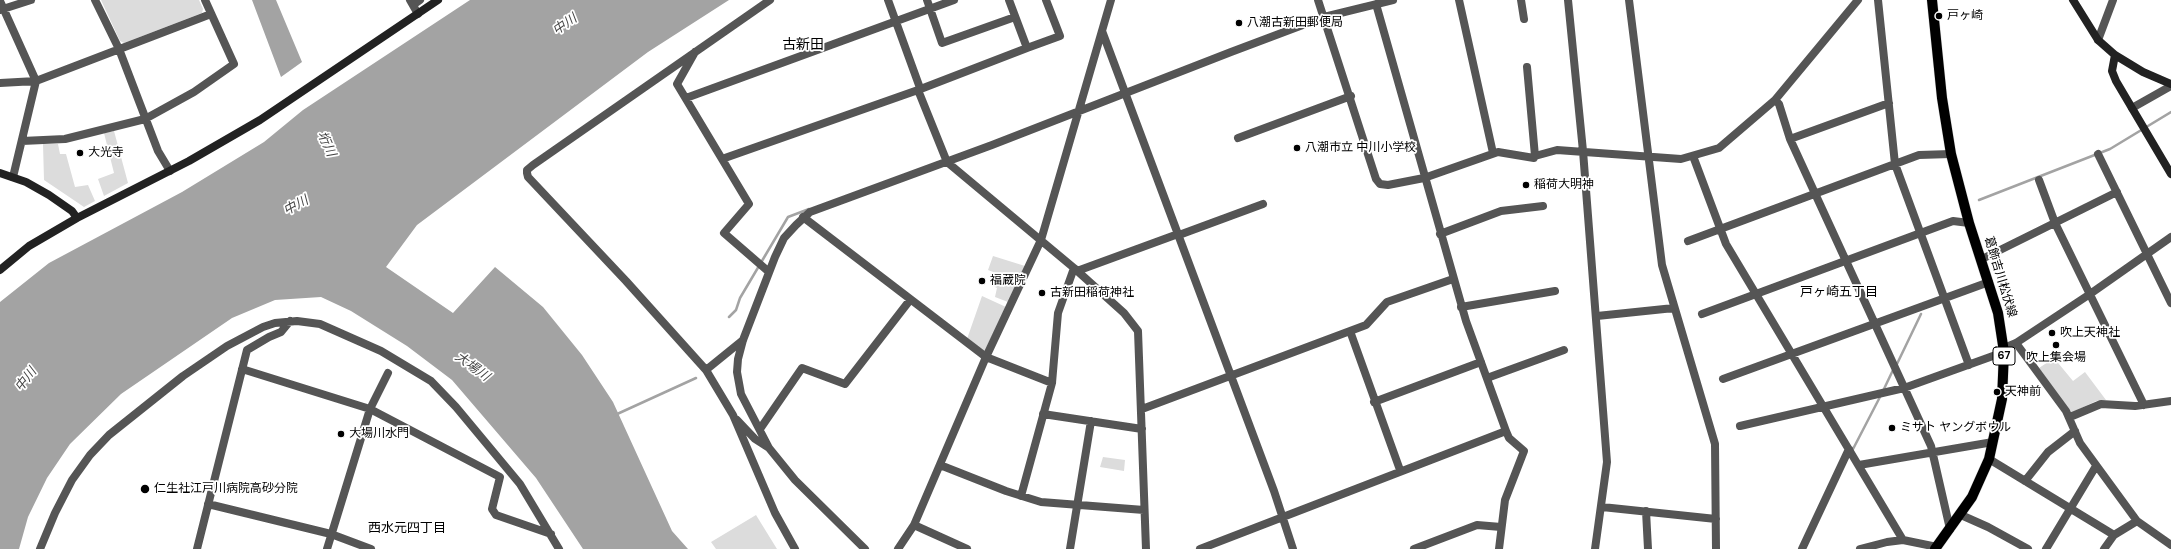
<!DOCTYPE html>
<html>
<head>
<meta charset="utf-8">
<style>
	body { margin:0 }
	canvas { display:block; background:#fff }
</style>
</head>
<body>
<canvas width="2171" height="549"></canvas>
<script>
const c = document.querySelector('canvas').getContext('2d');
c.lineJoin = 'round';
function fill(path, color) { c.fillStyle = color; c.fill(path, 'evenodd'); }
const poly = rows => new Path2D(rows.map(r => 'M' + r).join(''));
function trace(path, color, width, dash) { c.strokeStyle = color; c.lineWidth = width; c.lineCap = dash ? 'butt' : 'round'; c.setLineDash(dash || []); c.stroke(path); }
function drawText(font, color, halo, rows, align = 'center') {
  c.font = font + ' "DM Sans","Noto Sans JP",sans-serif'; c.lineWidth = 3.5; c.setLineDash([]); c.textBaseline = 'middle'; c.strokeStyle = halo; c.fillStyle = color; for (const [text, x, y, turn = 0] of rows) {
    c.save(); c.translate(x, y); c.rotate((+turn || 0) * Math.PI / 180); c.textAlign = isNaN(turn) ? turn : align; if (halo) c.strokeText(text, 0, 0); c.fillText(text, 0, 0); c.restore();
  }
}
const green = poly([
	[101,0,199,0,203,9,202,13,124,43,120,41],
	[114,131,128,183,104,196,98,179,114,173,104,133],
	[43,144,58,144,60,154,66,154,75,187,88,185,95,201,84,207,44,180],
	[993,256,1025,266,1008,302,995,297,997,288,993,286,996,273,988,270],
	[982,296,1006,307,985,350,983,351,967,339],
	[2054,358,2073,381,2085,372,2106,400,2096,401,2071,413,2039,368],
	[1103,457,1125,460,1124,471,1100,467],
	[756,515,777,549,716,549,711,542]
]);
const water = poly([
	[252,0,276,0,302,62,281,77],
	[470,0,729,0,648,52,417,225,386,267,453,313,495,267,543,307,582,355,613,402,672,531,688,549,583,549,536,478,452,380,407,346,351,311,321,297,275,300,232,318,121,394,70,444,47,478,28,517,19,549,0,549,0,302,49,263,182,192,264,142,303,110]
]);
const stream = poly([
	[1979,200,2110,149,2171,112],
	[729,317,736,310,740,298,788,217,809,209],
	[1896,366,1921,314],
	[1883,391,1893,370],
	[615,415,696,378],
	[1852,451,1881,395]
]);
const street = poly([
	[95,0,119,49,158,151,170,171],
	[410,0,418,14],
	[770,0,533,165,527,170,527,173,528,177,626,281,706,370,733,415,775,513,795,549],
	[888,0,920,88],
	[927,0,942,43,1015,17],
	[1318,0,1376,179,1380,184,1388,185,1424,178,1498,152,1534,158,1535,156,1557,150,1681,159,1719,148,1775,100,1858,0],
	[1459,0,1493,153],
	[1521,0,1524,19],
	[1568,0,1583,151,1607,462,1595,549],
	[1629,0,1662,265,1715,444,1716,549],
	[1878,0,1895,164,1969,365],
	[0,1,36,81,13,177],
	[1376,4,1466,321,1506,431,1509,438,1524,451,1505,500,1499,549],
	[413,5,420,0],
	[0,10,31,0],
	[1102,31,1274,491,1293,549],
	[2098,40,2113,0],
	[1027,48,1060,36,1046,0],
	[695,52,677,84,749,204,724,233,769,272],
	[1527,67,1535,156],
	[0,83,36,81,211,14],
	[918,90,947,162,1074,268,1124,313,1138,331,1146,549],
	[686,98,954,0],
	[1775,100,1779,104,1790,139,1931,446,1950,529],
	[2132,108,2171,86],
	[1238,138,1351,96],
	[1790,139,1889,103],
	[22,141,65,139,145,119,194,92,234,64,205,0],
	[2098,154,2171,303],
	[1693,156,1726,244,1903,540],
	[722,159,918,90,1027,48,1009,0],
	[2039,180,2055,223,2144,405],
	[803,217,986,357,1052,383],
	[1440,234,1501,211,1543,206],
	[1179,235,1263,204],
	[1688,241,1919,155,1951,154],
	[1982,259,2117,192],
	[1077,271,1178,234],
	[1461,307,1555,291],
	[1702,314,1953,221,1969,223],
	[1597,316,1674,308],
	[1350,331,1400,470],
	[2016,343,2066,411,2080,443,2137,521,2171,545],
	[2004,348,2016,343,2090,294,2171,237],
	[242,369,370,409,500,477,492,509,496,515,551,534],
	[706,370,743,340],
	[1487,378,1564,350],
	[1723,379,1989,282],
	[1374,402,1481,362],
	[1142,409,1366,325,1387,302,1453,279],
	[1043,414,1142,429],
	[2070,417,2101,404,2135,406,2171,401],
	[737,420,755,439,769,448],
	[1740,426,1904,388,2004,352],
	[760,429,802,368,845,384,910,300],
	[1989,459,2114,535,2137,521],
	[940,465,1006,491,1041,502,1144,510],
	[1859,465,1993,442],
	[2025,481,2048,452,2075,431],
	[1021,496,1052,383,1058,313,1074,268],
	[208,504,331,534,371,549],
	[1602,507,1716,519],
	[1646,511,1648,549],
	[1961,515,1988,527,2028,549],
	[914,525,967,549],
	[40,549,55,513,72,480,90,455,109,435,183,376,227,346,263,327,275,323,297,321,320,324,381,351,431,381,456,407,520,484,559,549],
	[197,549,247,350,269,337,281,332,290,321],
	[327,549,370,409,388,373],
	[865,549,795,480,769,448,741,394,737,372,738,359,743,340,775,257,784,238,796,225,810,212,992,145,1231,52,1324,17,1393,0],
	[898,549,914,525,986,357,1041,240,1111,0],
	[1070,549,1091,421],
	[1200,549,1506,431],
	[1414,549,1477,525,1501,527],
	[1802,549,1849,449],
	[1860,549,1887,542,1903,540,1937,547],
	[2046,549,2096,466],
	[2104,549,2114,535]
]);
const secondary = poly([
	[2073,0,2098,40,2115,55,2143,72,2171,84],
	[2115,55,2112,71,2116,81,2171,174],
	[0,173,26,182,49,195,72,211,77,218],
	[0,270,29,246,77,218,189,161,260,120,438,0]
]);
const primary = poly([
	[1932,0,1942,98,1951,154,1969,223,1998,313,2004,352,2002,399,1989,459,1972,497,1935,549]
]);
const markers = [
	[1939,16,4,"#000"],
	[1239,23,4,"#000"],
	[1297,148,4,"#000"],
	[80,153,4,"#000"],
	[1526,185,4,"#000"],
	[982,281,4,"#000"],
	[1042,293,4,"#000"],
	[2052,333,4,"#000"],
	[2056,345,4,"#000"],
	[1997,392,4,"#000"],
	[1892,428,4,"#000"],
	[341,434,4,"#000"],
	[145,489,5,"#000"]
];
const shields = [
	[2004,356,22]
];
const shieldNames = [
	["67",2004,356]
];
const poiNames = [
	["戸ヶ崎",1947,16],
	["八潮古新田郵便局",1247,23],
	["八潮市立 中川小学校",1305,148],
	["大光寺",88,153],
	["稲荷大明神",1534,185],
	["福蔵院",990,281],
	["古新田稲荷神社",1050,293],
	["吹上天神社",2060,333],
	["吹上集会場",2056,358,"center"],
	["天神前",2005,392],
	["ミサト ヤングボウル",1900,428],
	["大場川水門",349,434],
	["仁生社江戸川病院高砂分院",154,489]
];
const streetNames = [
	["葛飾吉川松伏線",2000,277,73]
];
const waterNames = [
	["中川",565,25,-35],
	["垳川",326,144,66],
	["中川",296,206,-29],
	["大場川",472,367,36],
	["中川",26,380,-52]
];
const neighbourhoodNames = [
	["戸ヶ崎五丁目",1839,293],
	["西水元四丁目",407,529]
];
const quarterNames = [
	["古新田",803,45]
];
fill(green, '#dcdcdc');
fill(water, '#a3a3a3');
trace(stream, '#a3a3a3', 2.5);
trace(primary, '#dbdbdb', 11);
trace(street, '#555', 8);
trace(secondary, '#222', 8);
trace(primary, '#000', 10);
for (const [x, y, r, color] of markers) { const dot = new Path2D(); dot.arc(x, y, r, 0, 2 * Math.PI); c.fillStyle = color; c.fill(dot); trace(dot, '#fff', 1.5); }
for (const [x, y, w] of shields) { const box = new Path2D(); box.roundRect(x - w / 2, y - 9, w, 18, 3); c.fillStyle = '#fff'; c.fill(box); trace(box, '#000', 1); }
drawText('bold 11px', '#000', null, shieldNames);
drawText('12px', '#000', '#fff', poiNames, 'left');
drawText('12px', '#000', '#fff', streetNames);
drawText('italic 13px', '#444', '#fff', waterNames);
drawText('13px', '#000', '#fff', neighbourhoodNames);
drawText('14px', '#000', '#fff', quarterNames);
</script>
</body>
</html>
